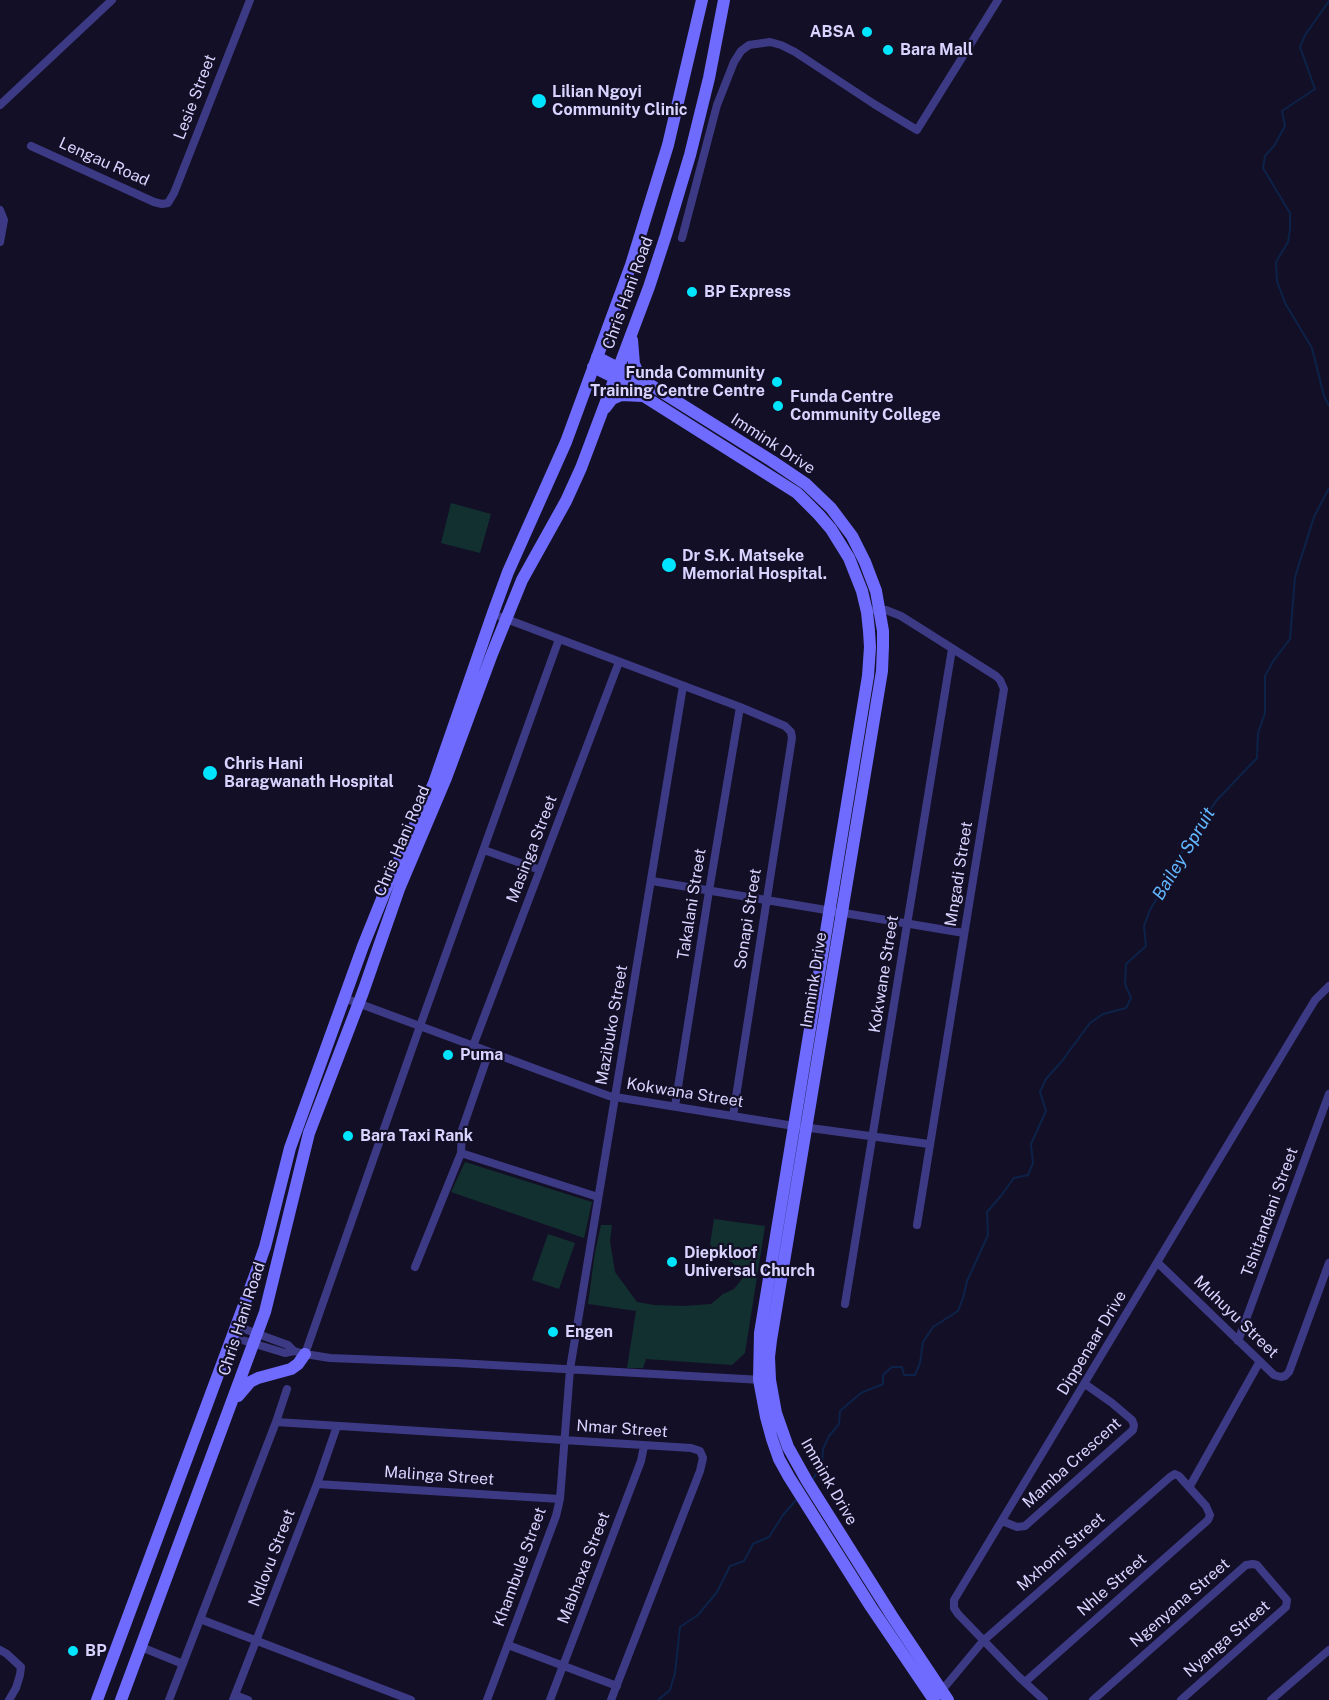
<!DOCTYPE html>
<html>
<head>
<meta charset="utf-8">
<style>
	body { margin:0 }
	canvas { display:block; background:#130f26 }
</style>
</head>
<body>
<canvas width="1329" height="1700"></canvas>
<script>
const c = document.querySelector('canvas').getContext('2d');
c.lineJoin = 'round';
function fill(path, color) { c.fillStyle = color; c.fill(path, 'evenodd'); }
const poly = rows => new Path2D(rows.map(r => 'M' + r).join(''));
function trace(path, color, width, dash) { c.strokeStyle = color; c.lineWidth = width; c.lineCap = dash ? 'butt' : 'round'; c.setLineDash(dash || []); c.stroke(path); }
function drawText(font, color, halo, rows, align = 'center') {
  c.font = font + ' "Public Sans",sans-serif'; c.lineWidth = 4.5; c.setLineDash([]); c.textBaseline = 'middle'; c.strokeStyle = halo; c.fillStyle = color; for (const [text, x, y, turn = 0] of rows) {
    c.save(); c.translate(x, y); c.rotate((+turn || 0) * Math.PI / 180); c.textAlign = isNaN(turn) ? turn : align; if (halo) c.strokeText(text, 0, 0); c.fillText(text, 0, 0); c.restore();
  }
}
const green = poly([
	[451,503,491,514,480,553,441,543],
	[465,1162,592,1202,584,1238,451,1192],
	[714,1219,765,1226,745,1353,732,1365,646,1359,643,1368,627,1368,636,1311,588,1304,595,1252,601,1225,612,1225,610,1241,615,1272,637,1302,654,1305,684,1306,711,1304,723,1294,734,1289,746,1274,710,1245],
	[548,1234,575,1243,559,1289,532,1280]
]);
const stream = poly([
	[1329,1,1305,35,1300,47,1315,89,1282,111,1285,126,1274,146,1265,156,1263,168,1290,213,1290,229,1288,242,1276,262,1277,281,1285,303,1312,348,1324,396,1329,406],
	[812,1481,822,1464,823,1449,829,1436,839,1424,840,1411,861,1393,883,1384,883,1375,892,1367,902,1367,904,1375,915,1375,920,1363,923,1342,933,1327,958,1311,963,1298,967,1281,988,1235,987,1212,1000,1197,1014,1178,1028,1175,1033,1163,1031,1144,1046,1111,1040,1092,1046,1079,1062,1061,1090,1023,1103,1014,1126,1008,1131,998,1125,984,1126,964,1146,946,1144,926,1150,910,1156,900,1163,881,1216,801,1257,758,1258,733,1265,713,1265,676,1274,660,1290,639,1295,577,1314,517,1329,488],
	[658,1700,670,1690,675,1673,680,1627,698,1615,717,1592,730,1566,744,1561,753,1544,769,1537,783,1515,797,1499]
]);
const street = poly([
	[0,105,112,0],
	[31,146,154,202,162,204,168,203,174,193,250,0],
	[0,210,4,220,0,242],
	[682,238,717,105,734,62,741,51,749,45,770,42,781,45,795,52,874,104,917,130,998,0],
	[875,610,886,610,901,616,996,676,1000,680,1004,689,917,1225],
	[501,617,740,707,785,726,791,732,792,738,733,1116],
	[484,850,540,870],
	[652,881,964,933],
	[344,998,609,1096,788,1125,929,1144],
	[473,1046,619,662],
	[675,1106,709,891,740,707],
	[461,1153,598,1197],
	[1158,1263,1274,1375,1281,1377,1285,1376,1289,1372,1329,1263],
	[415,1267,461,1153,462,1130,489,1052],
	[845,1304,952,649],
	[236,1326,288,1345,294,1351,305,1354,330,1358,457,1363,762,1380],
	[232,1337,285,1353,294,1351],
	[1238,1341,1329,1094],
	[305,1354,420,1026,559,639],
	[276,1422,691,1448,700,1451,703,1458,700,1471,611,1700],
	[317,1484,560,1499],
	[1190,1486,1260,1361],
	[1002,1521,1017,1527,1025,1526,1133,1430,1134,1425,1132,1420,1112,1403,1085,1384],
	[200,1619,411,1700],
	[508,1645,617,1686],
	[141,1647,183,1664],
	[0,1650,7,1654,21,1667,20,1675,16,1688,9,1700],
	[235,1695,248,1700],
	[938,1695,983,1641,1170,1477,1175,1474,1179,1476,1206,1506,1210,1515,1208,1520,1025,1682],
	[169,1700,276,1422,287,1389],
	[233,1700,317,1484,337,1426],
	[487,1700,556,1516,560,1499,570,1369,683,686],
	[550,1700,641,1461,644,1446],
	[1044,1700,1019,1677,958,1614,954,1608,954,1600,1304,1018,1315,1000,1329,986],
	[1093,1700,1246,1565,1253,1564,1257,1565,1287,1600,1286,1607,1181,1700],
	[1271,1700,1329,1650]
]);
const secondary = poly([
	[632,340,634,364,638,373,645,379],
	[597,357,649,384,772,461,806,484,831,508,852,536,865,562,876,591,883,631,883,646,882,671,771,1340,769,1357,770,1380,776,1413,788,1447,807,1481,892,1616,948,1700],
	[593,367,615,378,797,493,819,515,831,529,849,558,862,591,867,612,869,631,870,647,868,676,760,1333,759,1380,766,1417,772,1439,779,1459,789,1477,871,1607,934,1700],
	[605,408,612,399,621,395,643,396],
	[238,1396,250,1382,258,1378,291,1369,298,1364,305,1354],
	[97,1700,254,1278,265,1247,290,1148,363,946,388,884,434,783,493,613,508,572,566,442,631,265,668,145,702,0],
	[121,1700,265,1312,309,1133,363,992,399,889,446,778,492,654,522,580,566,501,581,468,649,287,666,235,690,155,709,78,724,0]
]);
const markers = [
	[867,32,6,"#00e5ff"],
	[888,50,6,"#00e5ff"],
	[539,101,8,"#00e5ff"],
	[692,292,6,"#00e5ff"],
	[777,382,6,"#00e5ff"],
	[778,406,6,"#00e5ff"],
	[669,565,8,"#00e5ff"],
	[210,773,8,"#00e5ff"],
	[448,1055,6,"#00e5ff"],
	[348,1136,6,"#00e5ff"],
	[672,1262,6,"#00e5ff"],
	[553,1332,6,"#00e5ff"],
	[73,1651,6,"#00e5ff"]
];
const poiNames = [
	["ABSA",855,32,"right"],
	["Bara Mall",900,50],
	["Lilian Ngoyi",552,92],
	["Community Clinic",552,110],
	["BP Express",704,292],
	["Funda Community",765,373,"right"],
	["Training Centre Centre",765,391,"right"],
	["Funda Centre",790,397],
	["Community College",790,415],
	["Dr S.K. Matseke",682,556],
	["Memorial Hospital.",682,574],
	["Chris Hani",224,764],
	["Baragwanath Hospital",224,782],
	["Puma",460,1055],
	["Bara Taxi Rank",360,1136],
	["Diepkloof",684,1253],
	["Universal Church",684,1271],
	["Engen",565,1332],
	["BP",85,1651]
];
const streetNames = [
	["Lesie Street",195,97,-69],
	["Lengau Road",104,162,24],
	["Chris Hani Road",628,293,-70],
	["Immink Drive",773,444,33],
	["Chris Hani Road",402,841,-67],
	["Masinga Street",532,849,-69],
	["Mngadi Street",959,874,-81],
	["Takalani Street",692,904,-81],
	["Sonapi Street",748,919,-81],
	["Kokwane Street",884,974,-81],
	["Immink Drive",814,980,-81],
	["Mazibuko Street",612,1025,-80],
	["Kokwana Street",685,1093,9],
	["Tshitandani Street",1270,1212,-70],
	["Muhuyu Street",1236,1317,44],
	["Chris Hani Road",242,1319,-72],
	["Dippenaar Drive",1092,1343,-59],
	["Nmar Street",622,1429,4],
	["Mamba Crescent",1072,1463,-42],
	["Malinga Street",439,1476,4],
	["Immink Drive",829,1482,60],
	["Mxhomi Street",1061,1552,-41],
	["Ndlovu Street",272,1558,-69],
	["Khambule Street",520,1567,-70],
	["Mabhaxa Street",584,1568,-69],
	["Nhle Street",1112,1585,-41],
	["Ngenyana Street",1180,1603,-41],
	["Nyanga Street",1227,1639,-41]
];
const waterNames = [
	["Bailey Spruit",1184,854,-59]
];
fill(green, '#12302f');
trace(stream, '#0c2248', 2);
trace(street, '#3d3a85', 8);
trace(secondary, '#6f6bff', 12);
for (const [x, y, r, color] of markers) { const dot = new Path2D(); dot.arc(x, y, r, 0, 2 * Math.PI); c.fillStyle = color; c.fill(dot); trace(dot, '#130f26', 2); }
drawText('bold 16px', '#d9d4ff', '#130f26', poiNames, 'left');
drawText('16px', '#d9d4ff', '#130f26', streetNames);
drawText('italic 18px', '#62b6ff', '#130f26', waterNames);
</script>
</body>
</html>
